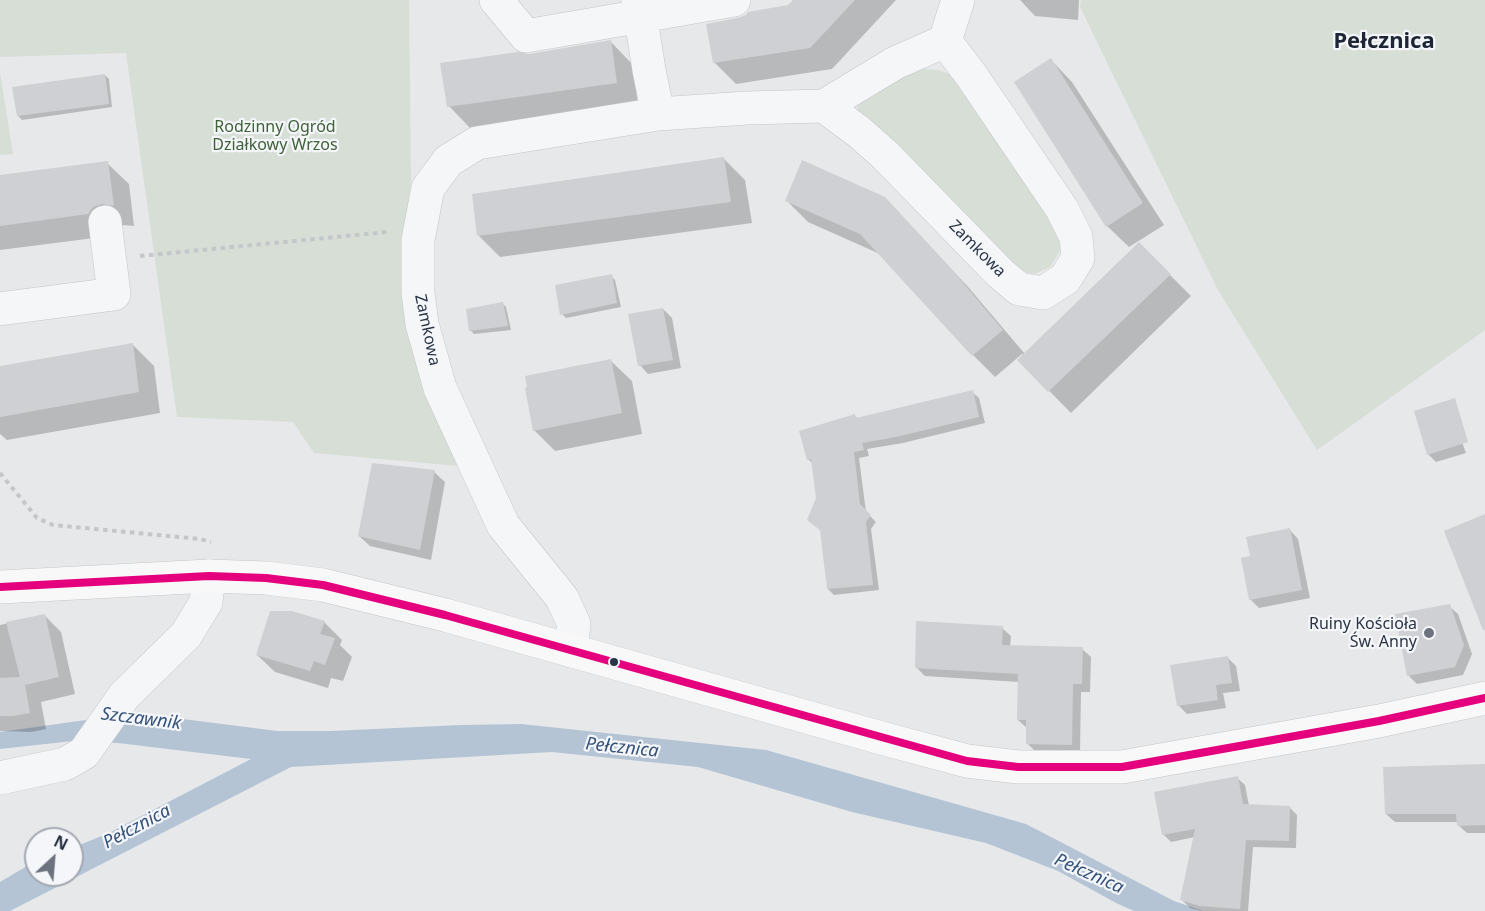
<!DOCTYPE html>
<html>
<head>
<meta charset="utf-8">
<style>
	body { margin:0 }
	#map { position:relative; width:1485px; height:911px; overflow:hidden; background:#e6e8ea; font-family:"Noto Sans",sans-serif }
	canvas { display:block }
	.north { position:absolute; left:24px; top:827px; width:60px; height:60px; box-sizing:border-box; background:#f4f6f9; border:2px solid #a4a8b1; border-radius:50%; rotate:26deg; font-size:16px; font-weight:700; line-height:24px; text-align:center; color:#2b3445 }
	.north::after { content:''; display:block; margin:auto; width:21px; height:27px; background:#6c737f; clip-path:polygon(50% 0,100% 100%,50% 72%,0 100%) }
</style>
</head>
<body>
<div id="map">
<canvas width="1485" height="911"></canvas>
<div class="north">N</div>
</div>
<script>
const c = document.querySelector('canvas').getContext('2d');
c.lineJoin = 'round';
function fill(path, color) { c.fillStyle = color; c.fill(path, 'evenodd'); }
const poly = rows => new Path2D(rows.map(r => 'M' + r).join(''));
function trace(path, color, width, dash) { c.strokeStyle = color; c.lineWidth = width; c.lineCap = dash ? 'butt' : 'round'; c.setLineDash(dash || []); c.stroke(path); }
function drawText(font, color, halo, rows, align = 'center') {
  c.font = font + ' "Noto Sans",sans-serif'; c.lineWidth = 4.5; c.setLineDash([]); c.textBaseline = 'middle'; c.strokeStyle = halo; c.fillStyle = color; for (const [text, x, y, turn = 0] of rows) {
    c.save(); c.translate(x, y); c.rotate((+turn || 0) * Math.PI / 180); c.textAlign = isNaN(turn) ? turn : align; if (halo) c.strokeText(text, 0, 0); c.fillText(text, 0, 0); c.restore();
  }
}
const green = poly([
	[0,0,409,0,411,182,404,240,459,466,314,453,293,422,177,417,126,53,0,57],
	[1081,0,1485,0,1485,330,1317,450,1218,290,1080,7],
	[922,69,938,70,955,76,1059,233,1060,250,1050,267,1034,274,1008,268,859,115,857,105,902,73],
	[0,73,13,154,0,155]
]);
const water = poly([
	[136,713,277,731,331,731,461,725,521,724,766,750,1026,824,1174,901,1203,911,1134,911,1116,903,1058,871,986,843,852,812,698,767,552,752,291,767,10,911,0,911,0,882,27,866,36,862,36,875,72,875,72,848,109,833,251,759,118,743,73,741,0,749,0,732]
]);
const shadow = poly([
	[795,0,896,0,832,69,736,84,714,62,788,7],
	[1020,0,1079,0,1078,20,1035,16],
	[611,42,632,64,638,104,470,128,449,106,529,56],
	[1051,60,1072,82,1164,225,1129,247,1107,226],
	[105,75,109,79,112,107,22,120,18,116],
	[723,158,745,180,752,223,500,257,478,235],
	[107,163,129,184,134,226,124,225,115,229,110,236,0,250,0,177],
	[885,198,969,288,1025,354,1139,244,1191,296,1071,413,1019,360,1024,355,1022,354,995,377,973,355,880,254,808,222,786,200],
	[611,276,615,280,621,307,566,318,562,314],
	[502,303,506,307,511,330,474,334,470,330],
	[663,309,672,318,681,368,648,374,640,365],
	[133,345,154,366,160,413,7,440,0,434,0,368],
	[611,361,632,381,642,434,555,451,534,430],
	[972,392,979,398,985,423,903,443,867,449,869,456,859,458,866,512,876,522,871,529,879,590,834,595,828,589,813,464,808,459,855,416,858,419],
	[1451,412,1466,453,1436,462,1428,454],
	[434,472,445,482,431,560,370,546,359,536],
	[1290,530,1298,539,1310,598,1259,608,1250,599,1251,557],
	[1449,606,1458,614,1472,654,1463,675,1417,684,1408,675],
	[44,615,61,632,75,694,41,702,46,729,31,732,0,731,0,625],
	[324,622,342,640,340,645,352,657,343,681,331,678,328,688,275,672,257,655],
	[1002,628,1011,636,1010,647,1082,649,1091,657,1090,692,1081,692,1080,753,1036,752,1027,743,1028,729,1018,720,1019,682,925,676,916,667],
	[1227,657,1236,666,1240,691,1223,693,1226,708,1187,714,1179,706],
	[1485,765,1485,833,1467,833,1458,825,1458,822,1395,822,1386,814],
	[1237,778,1245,785,1249,806,1289,807,1297,815,1296,848,1253,847,1248,911,1201,911,1190,908,1182,900,1195,837,1171,842,1163,834]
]);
const building = poly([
	[793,0,855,0,810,48,713,63,706,24,737,18,746,15,748,12,788,5],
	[611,40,617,83,447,107,440,63,518,52,529,54],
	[1051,58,1143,203,1106,227,1014,82],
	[105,74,109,104,17,116,12,87],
	[724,157,731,202,477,236,472,194],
	[802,160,885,197,947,264,1003,330,972,356,860,234,785,201],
	[108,161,114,206,102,204,93,207,88,214,0,226,0,175],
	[1139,242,1171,274,1048,392,1017,360],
	[612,274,617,303,560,315,555,285],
	[503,302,508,326,469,331,466,309],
	[663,308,673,360,638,366,628,314],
	[133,343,139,392,0,417,0,366],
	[611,359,622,413,533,431,525,388,527,387,525,376],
	[973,390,979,417,896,437,862,443,864,450,854,452,860,504,871,515,866,522,873,585,827,589,820,530,807,520,816,498,811,459,807,460,799,431,855,414,856,418],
	[1455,398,1468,442,1427,455,1414,411],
	[372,463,435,470,420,550,358,536],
	[1485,514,1485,630,1483,630,1444,531],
	[1290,528,1302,590,1249,600,1241,558,1250,556,1246,537],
	[1450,604,1464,645,1455,667,1407,676,1395,614],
	[270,611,292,611,325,621,320,634,335,638,325,665,314,661,310,671,256,655],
	[45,614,59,677,25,685,30,713,13,716,0,716,0,678,20,677,6,622],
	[916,621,1003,626,1002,645,1083,647,1082,684,1073,684,1072,745,1026,744,1026,720,1017,720,1018,674,915,668],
	[1228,656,1232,683,1216,685,1218,700,1177,706,1170,665],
	[1485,764,1485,825,1457,826,1456,814,1385,814,1383,767],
	[1238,776,1243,804,1290,806,1289,841,1246,840,1240,909,1200,906,1180,900,1195,829,1162,835,1154,792]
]);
const path = poly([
	[140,256,387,232],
	[0,473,37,518,53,525,200,539,211,542]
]);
const street = poly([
	[496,0,526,36,734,0],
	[638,0,649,70,658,114],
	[824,106,895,63,945,41],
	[0,309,114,294,105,222],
	[571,651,574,624,562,598,503,525,440,388,422,324,418,293,418,240,428,188,448,161,477,143,658,114,747,108,824,106,859,132,885,155,1000,273,1019,289,1043,293,1065,279,1078,258,1076,237,1062,209,971,75,945,41,958,0],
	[0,778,65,764,84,753,124,696,186,635,206,602,209,576]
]);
const secondary = poly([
	[0,587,209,576,266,578,323,585,445,615,885,739,967,761,1018,767,1122,767,1379,721,1485,698]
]);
const bus1 = poly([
	[0,587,209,576,266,578,323,585,445,615,967,761,1018,767,1122,767,1379,721,1485,698]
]);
const markers = [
	[1429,633,6,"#6c737f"],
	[614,662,5,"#2b3445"]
];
const parkNames = [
	["Rodzinny Ogród",275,127],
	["Działkowy Wrzos",275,145]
];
const streetNames = [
	["Zamkowa",977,249,45],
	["Zamkowa",427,330,78]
];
const poiNames = [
	["Ruiny Kościoła",1417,624],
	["Św. Anny",1417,642]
];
const waterNames = [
	["Szczawnik",141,719,7],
	["Pełcznica",622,748,6],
	["Pełcznica",137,827,-28],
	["Pełcznica",1089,874,24]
];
const districtNames = [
	["Pełcznica",1384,42]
];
fill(green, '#d6ded6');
fill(water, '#b4c4d5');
fill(shadow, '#0003');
fill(building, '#ced0d3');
trace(street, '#c4c6c8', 34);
trace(secondary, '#c4c6c8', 34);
trace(path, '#c5c6ca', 4, [4.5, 4.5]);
trace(street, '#f5f6f7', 33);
trace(secondary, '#f8f8f8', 33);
trace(bus1, '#e5007d', 8);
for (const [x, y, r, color] of markers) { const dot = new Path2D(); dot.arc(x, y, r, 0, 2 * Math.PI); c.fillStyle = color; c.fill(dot); trace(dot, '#f4f6f9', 2); }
drawText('16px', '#3f6138', '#f4f6f9', parkNames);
drawText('16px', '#2b3445', '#f4f6f9', streetNames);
drawText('16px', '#2b3445', '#f4f6f9', poiNames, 'right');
drawText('italic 18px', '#34527a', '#f4f6f9', waterNames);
drawText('bold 22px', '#1d2536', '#f4f6f9', districtNames);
</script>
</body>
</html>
